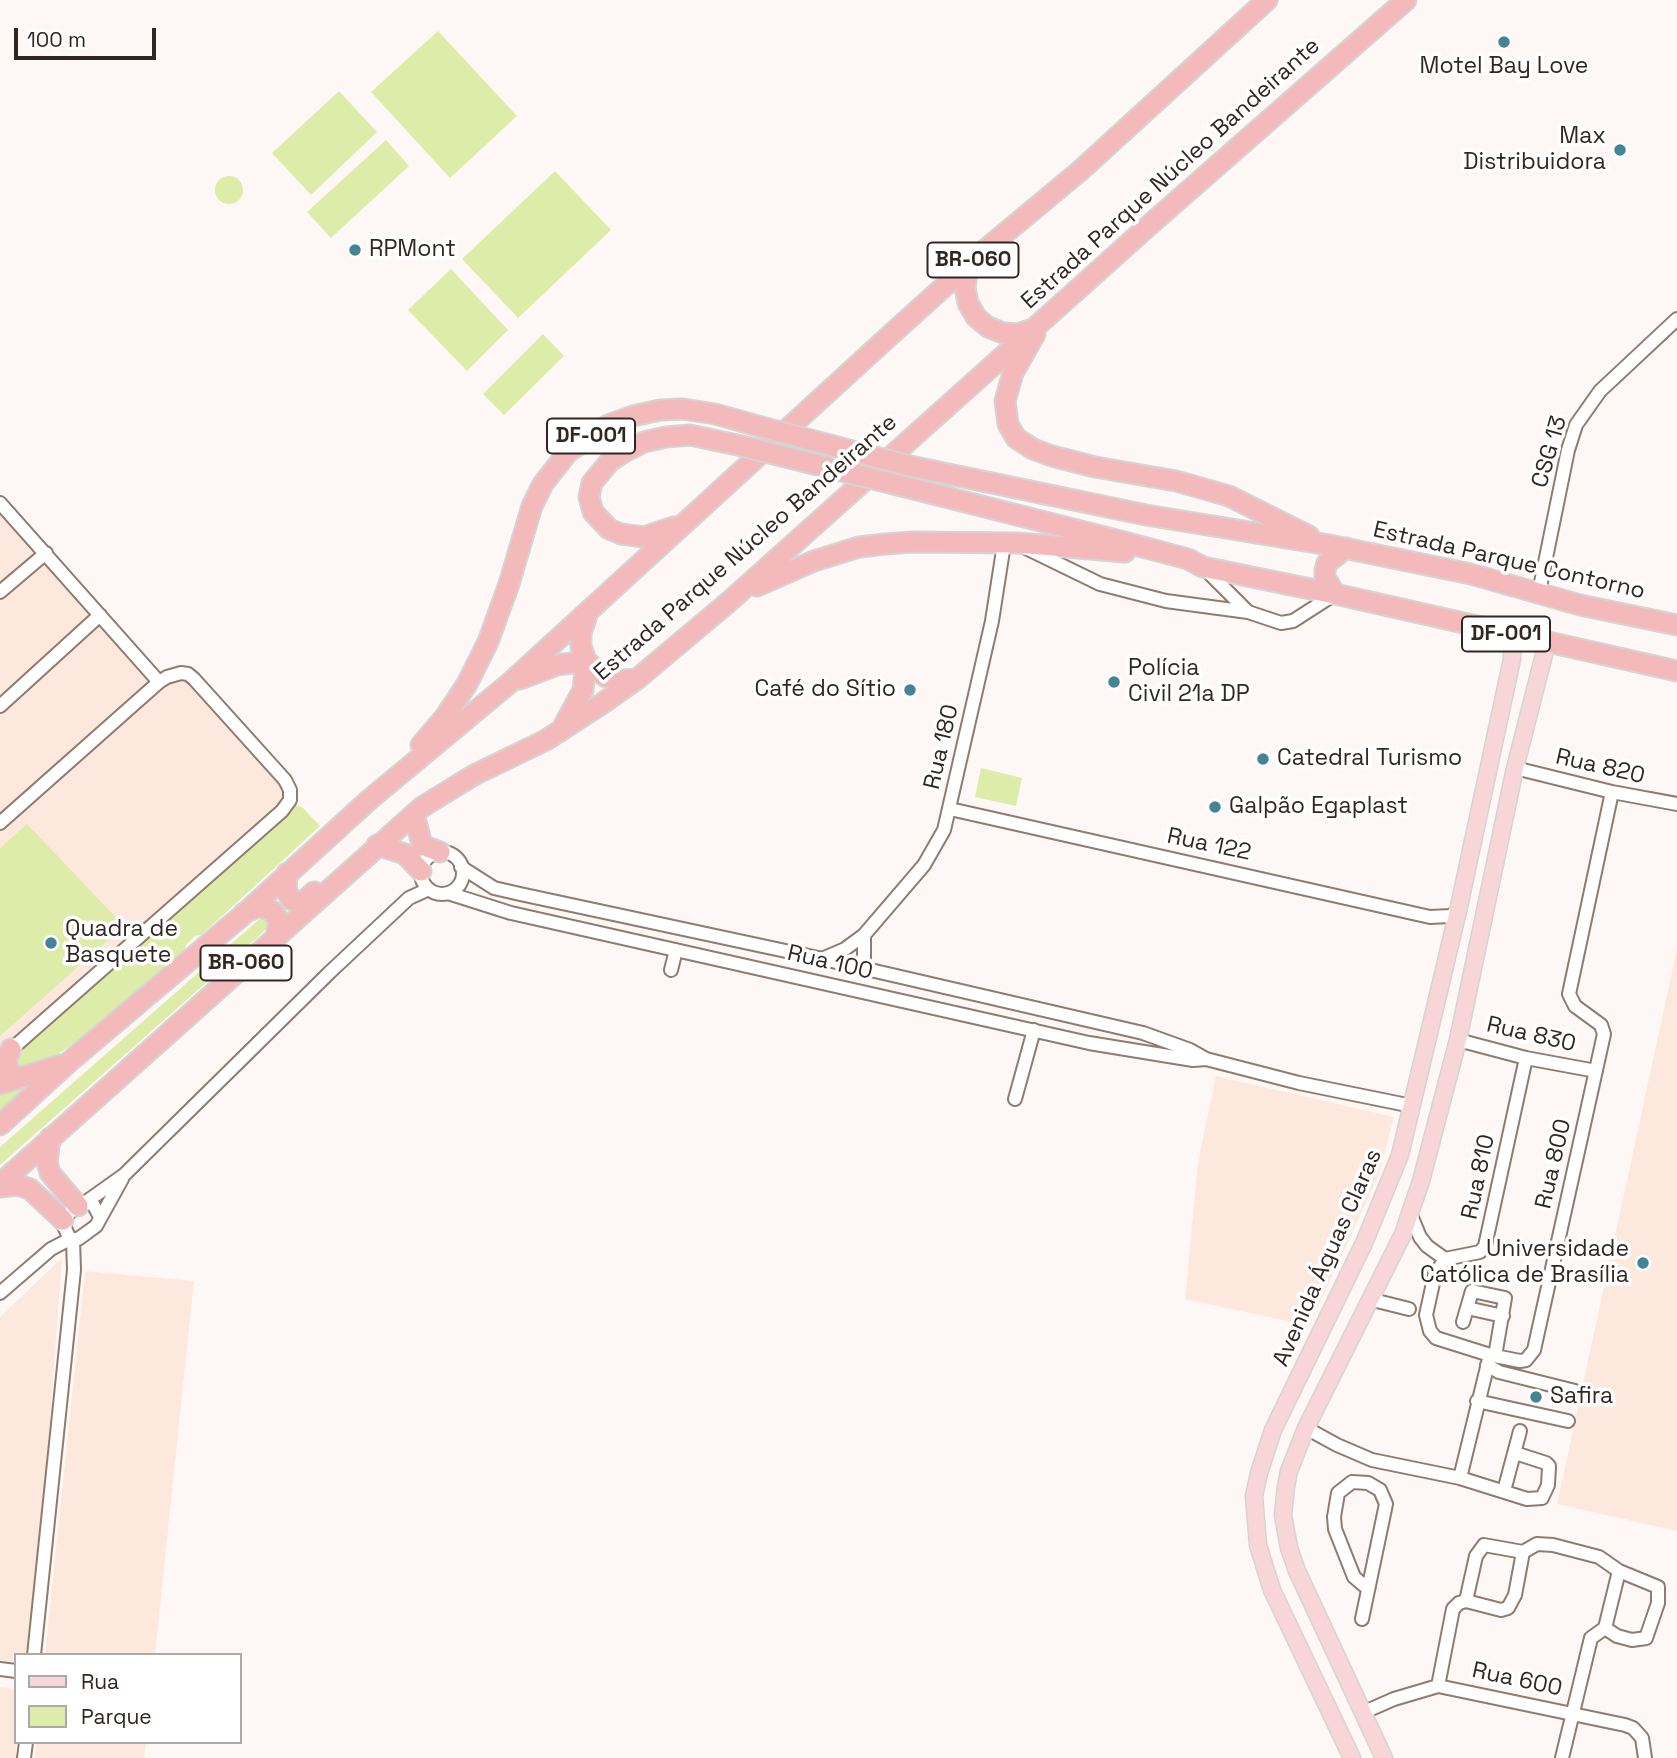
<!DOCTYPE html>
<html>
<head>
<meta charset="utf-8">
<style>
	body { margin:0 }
	#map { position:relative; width:1677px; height:1758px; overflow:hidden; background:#fdf8f5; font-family:"Space Grotesk",sans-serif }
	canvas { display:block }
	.legend { position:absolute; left:14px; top:1653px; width:228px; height:91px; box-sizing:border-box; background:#fff; border:2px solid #aca9a7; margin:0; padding:9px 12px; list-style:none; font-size:21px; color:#302722 }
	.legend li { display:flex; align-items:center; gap:14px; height:35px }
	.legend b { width:35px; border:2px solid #aca9a7 }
	.scale { position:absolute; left:14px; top:28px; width:142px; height:32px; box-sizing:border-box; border:4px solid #302722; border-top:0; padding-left:9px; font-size:21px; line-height:24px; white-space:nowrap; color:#302722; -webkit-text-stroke:5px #fff; paint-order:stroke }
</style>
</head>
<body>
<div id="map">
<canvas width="1677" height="1758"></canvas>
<ul class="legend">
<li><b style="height:9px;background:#f8d5d6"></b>Rua</li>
<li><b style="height:19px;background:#deecaa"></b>Parque</li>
</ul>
<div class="scale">100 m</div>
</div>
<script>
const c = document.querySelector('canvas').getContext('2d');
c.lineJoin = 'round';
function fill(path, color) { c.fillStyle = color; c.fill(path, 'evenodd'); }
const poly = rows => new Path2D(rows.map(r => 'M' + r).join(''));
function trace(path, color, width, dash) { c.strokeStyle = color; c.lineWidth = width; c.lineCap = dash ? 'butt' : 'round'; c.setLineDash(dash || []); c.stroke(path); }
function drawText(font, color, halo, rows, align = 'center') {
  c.font = font + ' "Space Grotesk",sans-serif'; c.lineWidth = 7; c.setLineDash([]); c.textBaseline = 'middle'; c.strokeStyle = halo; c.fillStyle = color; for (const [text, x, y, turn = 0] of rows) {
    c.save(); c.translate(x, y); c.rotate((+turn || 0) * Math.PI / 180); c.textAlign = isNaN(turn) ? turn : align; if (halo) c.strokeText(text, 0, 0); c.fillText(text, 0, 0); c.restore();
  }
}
const built = poly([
	[0,495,159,672,178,666,192,670,296,784,295,804,285,816,0,1061],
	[1677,949,1677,1531,1557,1504],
	[1216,1076,1394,1117,1379,1174,1309,1326,1185,1299,1198,1162],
	[62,1258,32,1655,16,1655,16,1662,0,1661,0,1317],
	[85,1271,194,1281,155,1655,45,1655],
	[0,1687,16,1689,16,1758,0,1758],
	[36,1742,146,1742,144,1758,35,1758]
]);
const green = poly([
	[438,31,517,116,450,178,371,92],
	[339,91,377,132,311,195,272,153],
	[386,140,409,166,331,238,307,212],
	[555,171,611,230,518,318,462,259],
	'215 190a14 14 0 1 1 28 0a14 14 0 1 1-28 0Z',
	[451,269,508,330,467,371,408,310],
	[543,334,564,356,504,415,483,394],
	[981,768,1022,778,1016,806,975,797],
	[295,804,303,808,320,826,220,918,201,935,195,936,186,945,185,950,96,1028,48,1061,18,1072,14,1055,19,1050,285,816],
	[27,824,124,926,0,1036,0,848],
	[269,914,270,925,259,936,0,1165,0,1147,264,915],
	[41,1079,0,1114,0,1091]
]);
const minor = poly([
	[0,503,159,682],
	[1024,547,1100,584,1166,601,1248,612,1281,623,1293,621,1335,594],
	[1206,570,1248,612],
	[0,592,46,553],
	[1539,592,1568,450,1576,425,1600,391,1677,319],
	[0,706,100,615],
	[1515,768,1612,792,1677,804],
	[950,809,1430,917,1450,916,1458,911],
	[0,823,159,682,167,677,181,673,188,674,194,679,285,780,290,790,290,800,282,811,6,1054],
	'421 873a21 21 0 1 1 42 0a21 21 0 1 1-42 0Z',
	[461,867,494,888,520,894,823,959,1143,1033,1190,1050,1206,1059],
	[448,893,511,913,1089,1043,1193,1060,1206,1059,1299,1083,1412,1106],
	[864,935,864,968],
	[824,958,845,949,864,935,924,865,944,830,992,621,1004,544],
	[671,970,676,950],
	[1458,1040,1526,1058,1596,1071],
	[1015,1099,1034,1030],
	[86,1202,124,1175,330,972,409,898,429,889],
	[1410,1213,1420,1237,1427,1246,1445,1259],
	[100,1217,93,1204,86,1202,72,1210,63,1220,63,1224,70,1239,78,1239,85,1234,96,1226,122,1179],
	[0,1293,51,1249,70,1239],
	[1369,1299,1409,1309],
	[1467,1308,1503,1316],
	[1463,1322,1472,1291,1505,1298,1495,1356],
	[1490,1355,1436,1338,1430,1331,1426,1315,1435,1274,1445,1259,1480,1252,1485,1246,1526,1058],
	[1487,1365,1499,1372,1575,1391],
	[1477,1401,1568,1421],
	[1306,1428,1337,1445,1372,1460,1460,1478,1490,1355,1520,1361,1526,1360,1534,1350,1604,1034,1601,1025,1575,1006,1569,994,1612,792],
	[1460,1478,1527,1499,1542,1498,1548,1485,1549,1466,1546,1463,1515,1453],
	[1504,1491,1520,1431],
	[1466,1601,1476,1556,1484,1545,1523,1552,1537,1544,1553,1545,1599,1557,1619,1571],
	[1362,1619,1386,1504,1380,1490,1368,1483,1352,1482,1338,1493,1334,1517,1335,1529,1354,1577,1367,1588],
	[34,1655,74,1270,73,1240],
	[0,1669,16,1671],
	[1438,1686,1453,1609,1459,1603,1466,1601,1501,1610,1508,1608,1515,1595,1523,1552],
	[1362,1713,1394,1699,1438,1686,1625,1725,1633,1728,1642,1738,1645,1758],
	[24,1758,26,1742],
	[1562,1758,1591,1638,1605,1628,1617,1636,1632,1640,1646,1638,1658,1603,1658,1587,1619,1571,1605,1628]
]);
const major = poly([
	[1352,1758,1272,1590,1258,1545,1254,1496,1259,1473,1273,1430,1364,1243,1400,1155,1458,911,1512,659,1513,636],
	[1384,1758,1297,1571,1289,1548,1283,1515,1286,1487,1289,1471,1306,1428,1403,1234,1421,1181,1458,1040,1515,768,1547,643]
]);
const highway = poly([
	[972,263,967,273,965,288,968,303,976,317,988,327,1003,333,1018,334,1033,329],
	[1035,334,1013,373,1005,401,1008,424,1016,438,1033,449,1052,456,1095,467,1176,481,1229,496,1309,536],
	[910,466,1146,515,1329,545,1471,574,1580,605,1677,625],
	[894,484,1124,542,1188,559,1203,567,1335,594,1677,671],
	[674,527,644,537,621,534,609,529,593,512,589,497,592,483,610,461,624,452,644,442,666,437,690,435,742,446],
	[757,586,814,561,859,547,885,544,912,542,1018,543,1125,552],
	[1335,594,1325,577,1325,570,1327,563,1346,548],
	[588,612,581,633,581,646,586,661,606,677,622,680,637,679],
	[520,679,557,665,586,661,583,690,564,725],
	[421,745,445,717,467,684,488,642,509,584,532,506,543,484,568,452,608,425,633,416,660,410,683,409,715,414,758,426],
	[414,814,422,845,440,852],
	[377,845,405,854,421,871],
	[287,873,286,891,292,900,299,902,304,901,314,892],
	[244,913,260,906,272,911,279,920,276,936],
	[11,1049,7,1058,7,1068,16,1079],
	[0,1084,61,1065],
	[0,1125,69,1062,244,914,369,800,512,681,886,339,980,254,1081,170,1267,0],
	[50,1138,47,1162,50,1173,78,1206],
	[0,1184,422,807,474,775,546,740,603,703,637,679,731,600,1145,229,1406,0],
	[0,1187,18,1185,30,1189,63,1220]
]);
const highwayBridge = poly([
	[758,426,910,466],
	[742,446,894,484]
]);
const markers = [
	[1504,42,7,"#438496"],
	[1620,150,7,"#438496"],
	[355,250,7,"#438496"],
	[1114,682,7,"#438496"],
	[910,690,7,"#438496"],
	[1263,759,7,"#438496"],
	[1215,807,7,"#438496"],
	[51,943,7,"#438496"],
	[1643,1263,7,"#438496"],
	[1536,1397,7,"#438496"]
];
const shields = [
	[973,260,91],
	[591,436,88],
	[1506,634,88],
	[246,963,91]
];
const shieldNames = [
	["BR-060",973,260],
	["DF-001",591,436],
	["DF-001",1506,634],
	["BR-060",246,963]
];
const poiNames = [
	["Motel Bay Love",1504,67,"center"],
	["Max",1606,137,"right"],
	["Distribuidora",1606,163,"right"],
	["RPMont",369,250],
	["Polícia",1128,669],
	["Civil 21a DP",1128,695],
	["Café do Sítio",896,690,"right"],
	["Catedral Turismo",1277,759],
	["Galpão Egaplast",1229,807],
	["Quadra de",65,930],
	["Basquete",65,956],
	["Universidade",1629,1250,"right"],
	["Católica de Brasília",1629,1276,"right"],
	["Safira",1550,1397]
];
const streetNames = [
	["Estrada Parque Núcleo Bandeirante",1171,174,-42],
	["CSG 13",1550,452,-74],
	["Estrada Parque Núcleo Bandeirante",746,548,-41],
	["Estrada Parque Contorno",1509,561,13],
	["Rua 180",942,747,-77],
	["Rua 820",1600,767,13],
	["Rua 122",1209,845,12],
	["Rua 100",830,963,13],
	["Rua 830",1531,1035,13],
	["Rua 800",1554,1164,-77],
	["Rua 810",1479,1177,-78],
	["Avenida Águas Claras",1328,1258,-66],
	["Rua 600",1517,1680,12]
];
fill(built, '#fce8dd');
fill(green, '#deecaa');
trace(minor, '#917b6f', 16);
trace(major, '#d6d4d3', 19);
trace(highway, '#d6d4d3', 23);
trace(minor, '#fff', 12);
trace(major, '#f8d5d6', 16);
trace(highway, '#f4b9bb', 19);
trace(highwayBridge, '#d6d4d3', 23, []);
trace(highwayBridge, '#f4b9bb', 19);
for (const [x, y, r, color] of markers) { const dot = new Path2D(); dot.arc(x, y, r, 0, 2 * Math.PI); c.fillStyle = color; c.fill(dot); trace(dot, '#fff', 2.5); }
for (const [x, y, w] of shields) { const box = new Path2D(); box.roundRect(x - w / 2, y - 17.5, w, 35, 5); c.fillStyle = '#fff'; c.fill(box); trace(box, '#302722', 2); }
drawText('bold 21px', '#302722', null, shieldNames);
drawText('23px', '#302722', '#fff', poiNames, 'left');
drawText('23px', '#302722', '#fff', streetNames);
</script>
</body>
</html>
